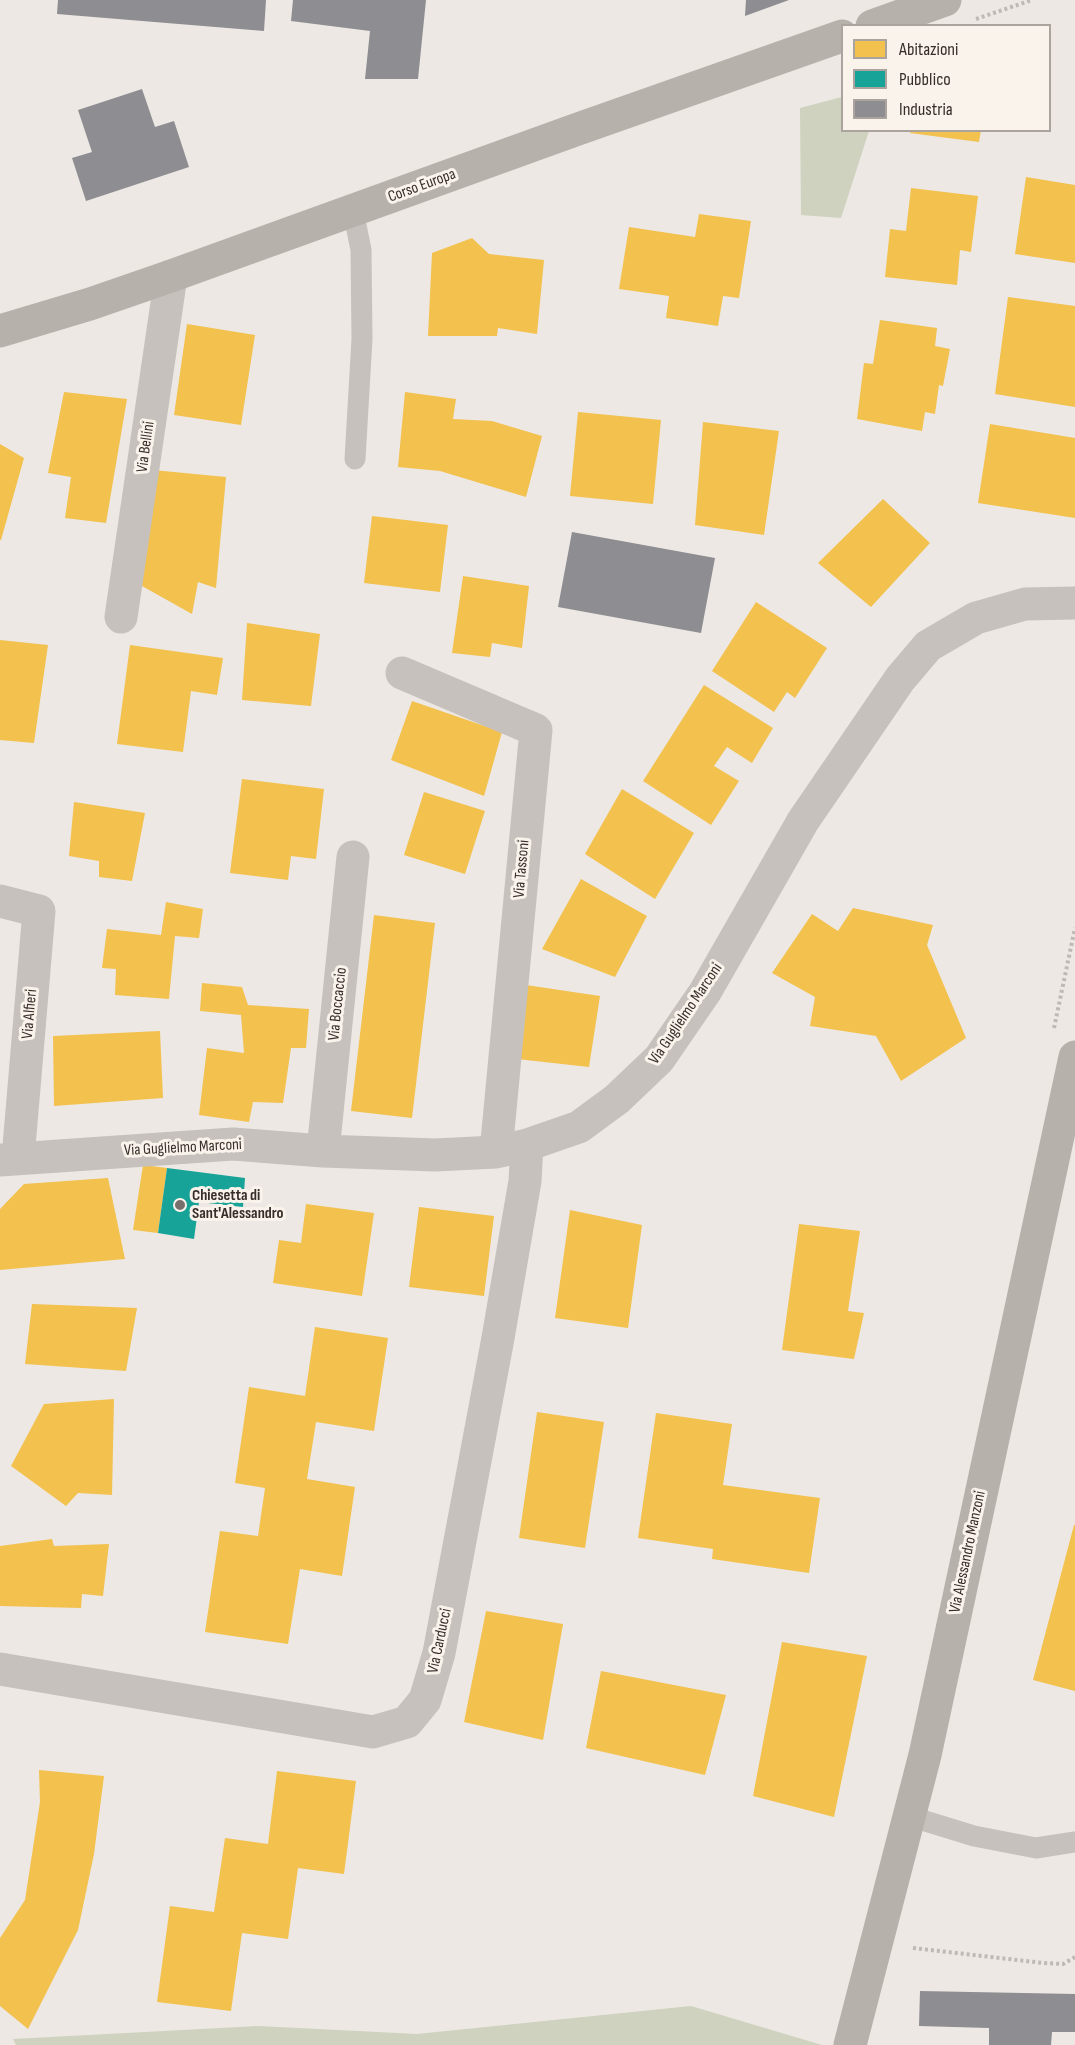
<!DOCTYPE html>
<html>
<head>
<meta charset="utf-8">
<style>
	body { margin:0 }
	#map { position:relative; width:1075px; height:2045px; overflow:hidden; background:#ede8e3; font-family:"Sofia Sans Condensed",sans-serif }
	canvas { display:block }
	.legend { position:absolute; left:841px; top:24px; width:210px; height:108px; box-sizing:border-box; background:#f9f3eb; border:2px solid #aba49e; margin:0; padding:8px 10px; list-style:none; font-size:18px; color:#372e2a }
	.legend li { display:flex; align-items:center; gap:12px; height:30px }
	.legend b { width:30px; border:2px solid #aba49e }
</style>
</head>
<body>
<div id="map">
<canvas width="1075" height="2045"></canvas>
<ul class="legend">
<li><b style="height:16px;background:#f2c14e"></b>Abitazioni</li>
<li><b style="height:16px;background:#17a398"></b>Pubblico</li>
<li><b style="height:16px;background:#8d8d92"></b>Industria</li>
</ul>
</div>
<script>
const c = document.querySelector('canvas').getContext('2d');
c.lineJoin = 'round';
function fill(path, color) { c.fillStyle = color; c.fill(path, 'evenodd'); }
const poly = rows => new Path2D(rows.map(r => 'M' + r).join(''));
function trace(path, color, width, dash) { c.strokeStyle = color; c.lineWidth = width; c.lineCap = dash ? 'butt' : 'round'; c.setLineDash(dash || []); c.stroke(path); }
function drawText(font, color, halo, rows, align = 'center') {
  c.font = font + ' "Sofia Sans Condensed",sans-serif'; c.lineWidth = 6; c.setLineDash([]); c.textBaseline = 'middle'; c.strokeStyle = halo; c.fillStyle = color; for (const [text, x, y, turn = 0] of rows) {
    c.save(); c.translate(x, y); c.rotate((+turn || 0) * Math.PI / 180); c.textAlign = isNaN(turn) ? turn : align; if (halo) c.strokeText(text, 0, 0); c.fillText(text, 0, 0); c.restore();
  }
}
const green = poly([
	[842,97,842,130,869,131,841,218,801,215,800,108],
	[691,2006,822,2045,16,2045,13,2039,258,2026,417,2034]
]);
const homes = poly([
	[911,130,981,130,979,142,910,133],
	[1026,177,1075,185,1075,263,1015,254],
	[911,188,978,196,971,252,960,250,957,285,885,277,890,229,906,231],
	[699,214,751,221,739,298,723,296,718,326,666,318,669,296,619,289,629,227,695,237],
	[472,238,489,254,544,260,537,334,498,328,497,336,428,336,432,253],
	[1008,297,1075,306,1075,407,995,394],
	[880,320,937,328,935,346,950,349,943,386,939,385,935,414,925,412,922,431,857,419,864,363,873,364],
	[187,324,255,335,241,425,174,415],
	[64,392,127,399,106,523,65,518,71,477,48,473],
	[405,392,456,399,453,419,492,421,542,436,526,497,440,471,398,467],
	[578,412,661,420,653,504,570,496],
	[703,422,779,431,764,535,695,525],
	[990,424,1075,438,1075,518,978,503],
	[0,444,24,458,1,540,0,540],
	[153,470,226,477,216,588,198,582,192,614,142,586],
	[883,499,930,543,871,607,818,563],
	[372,516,448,525,440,592,364,583],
	[463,576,529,586,522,648,492,643,490,657,452,653],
	[756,602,827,648,795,698,787,692,774,712,712,671],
	[247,623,320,634,311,706,242,700],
	[0,640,48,645,34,743,0,740],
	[130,645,223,658,217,695,191,691,183,752,117,744],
	[704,685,773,728,752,763,727,747,714,766,739,781,711,825,643,781],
	[412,701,502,732,484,796,391,760],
	[242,779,324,789,316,859,291,856,288,880,230,873],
	[622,789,694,833,655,899,585,854],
	[424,792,485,811,465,874,404,855],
	[74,802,145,813,132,881,99,877,99,861,69,856],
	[581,879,647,916,615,977,542,949],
	[166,902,203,909,199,938,175,936,169,999,115,995,116,969,102,968,107,929,161,935],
	[853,908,933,925,927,945,966,1038,901,1081,876,1036,810,1026,815,997,772,973,812,914,838,931],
	[374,915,435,923,412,1118,351,1111],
	[202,983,242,987,248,1005,309,1009,306,1048,291,1048,283,1103,253,1102,249,1122,199,1115,207,1048,244,1053,241,1015,200,1011],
	[526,985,600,996,589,1067,517,1059],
	[160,1031,163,1098,54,1106,53,1036],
	[143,1165,167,1168,158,1233,133,1230],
	[108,1178,125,1259,0,1270,0,1209,24,1184],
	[306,1204,374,1213,362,1296,273,1283,279,1240,301,1243],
	[419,1207,494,1216,484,1296,409,1287],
	[570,1210,642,1225,628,1328,555,1318],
	[799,1224,860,1231,848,1311,864,1313,854,1359,782,1350],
	[32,1304,137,1308,126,1371,25,1364],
	[315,1327,388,1338,374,1431,316,1422,307,1479,355,1487,342,1576,300,1569,288,1644,205,1632,220,1531,258,1536,265,1488,235,1483,249,1387,305,1396],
	[114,1399,112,1495,78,1493,66,1506,11,1466,44,1404],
	[537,1412,604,1422,585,1548,519,1538],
	[656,1413,732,1424,723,1485,820,1498,809,1573,712,1559,713,1549,638,1538],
	[1074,1525,1075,1525,1075,1691,1033,1680],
	[52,1539,54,1546,109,1544,103,1596,82,1594,81,1608,0,1606,0,1546],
	[486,1611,563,1624,543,1740,464,1722],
	[782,1642,867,1656,834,1817,753,1796],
	[601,1671,726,1695,705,1775,586,1748],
	[39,1770,104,1776,94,1854,78,1930,28,2029,0,2006,0,1938,25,1900,40,1802],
	[277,1771,356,1781,344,1874,298,1868,288,1939,242,1933,231,2011,157,2002,170,1906,214,1912,225,1838,268,1844]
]);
const public = poly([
	[167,1168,245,1178,243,1207,199,1202,194,1239,158,1233]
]);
const industry = poly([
	[58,0,266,0,264,31,57,14],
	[293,0,426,0,418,79,365,79,370,31,291,21],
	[746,0,789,0,745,16],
	[142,89,155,127,174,121,189,167,86,201,72,158,92,152,78,110],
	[572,532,715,558,701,633,558,607],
	[920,1991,1075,1994,1075,2032,1052,2032,1051,2045,989,2045,989,2028,919,2026]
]);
const path = poly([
	[976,19,1032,0],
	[1054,1028,1075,928],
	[913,1948,1043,1963,1063,1964,1075,1957]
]);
const lane = poly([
	[353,210,361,250,362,339,355,459],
	[909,1816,974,1836,1036,1848,1075,1842]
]);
const street = poly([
	[121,617,171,276],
	[402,673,536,730,496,1152],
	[0,901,39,911,18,1158],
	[323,1151,353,857],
	[0,1160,233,1144,323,1151,435,1155,496,1152,527,1145,579,1127,617,1099,659,1059,705,992,803,821,900,679,928,646,976,618,1025,604,1075,603],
	[0,1669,373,1732,407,1722,425,1700,439,1653,498,1338,525,1181,527,1145]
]);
const secondary = poly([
	[872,26,945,0],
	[0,331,90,304,171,276,578,129,842,36],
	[850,2045,925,1755,1075,1057]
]);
const markers = [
	[180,1205,6,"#776f6b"]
];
const streetNames = [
	["Corso Europa",422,186,-20],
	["Via Bellini",146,447,-82],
	["Via Tassoni",522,869,-85],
	["Via Boccaccio",338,1004,-84],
	["Via Alfieri",30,1014,-85],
	["Via Guglielmo Marconi",686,1014,-56],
	["Via Guglielmo Marconi",183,1148,-3],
	["Via Alessandro Manzoni",968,1552,-78],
	["Via Carducci",440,1641,-78]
];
const poiNames = [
	["Chiesetta di",192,1196],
	["Sant'Alessandro",192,1214]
];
fill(green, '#ced2be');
fill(homes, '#f2c14e');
fill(public, '#17a398');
fill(industry, '#8d8d92');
trace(path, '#bfb9b4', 4, [3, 3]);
trace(lane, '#c6c1bc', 21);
trace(street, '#c6c1bc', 33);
trace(secondary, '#b7b1ac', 33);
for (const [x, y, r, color] of markers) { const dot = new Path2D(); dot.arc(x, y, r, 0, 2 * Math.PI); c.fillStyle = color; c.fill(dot); trace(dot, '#f9f3eb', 2); }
drawText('16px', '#372e2a', '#f9f3eb', streetNames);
drawText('bold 16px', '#372e2a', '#f9f3eb', poiNames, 'left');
</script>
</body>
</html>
